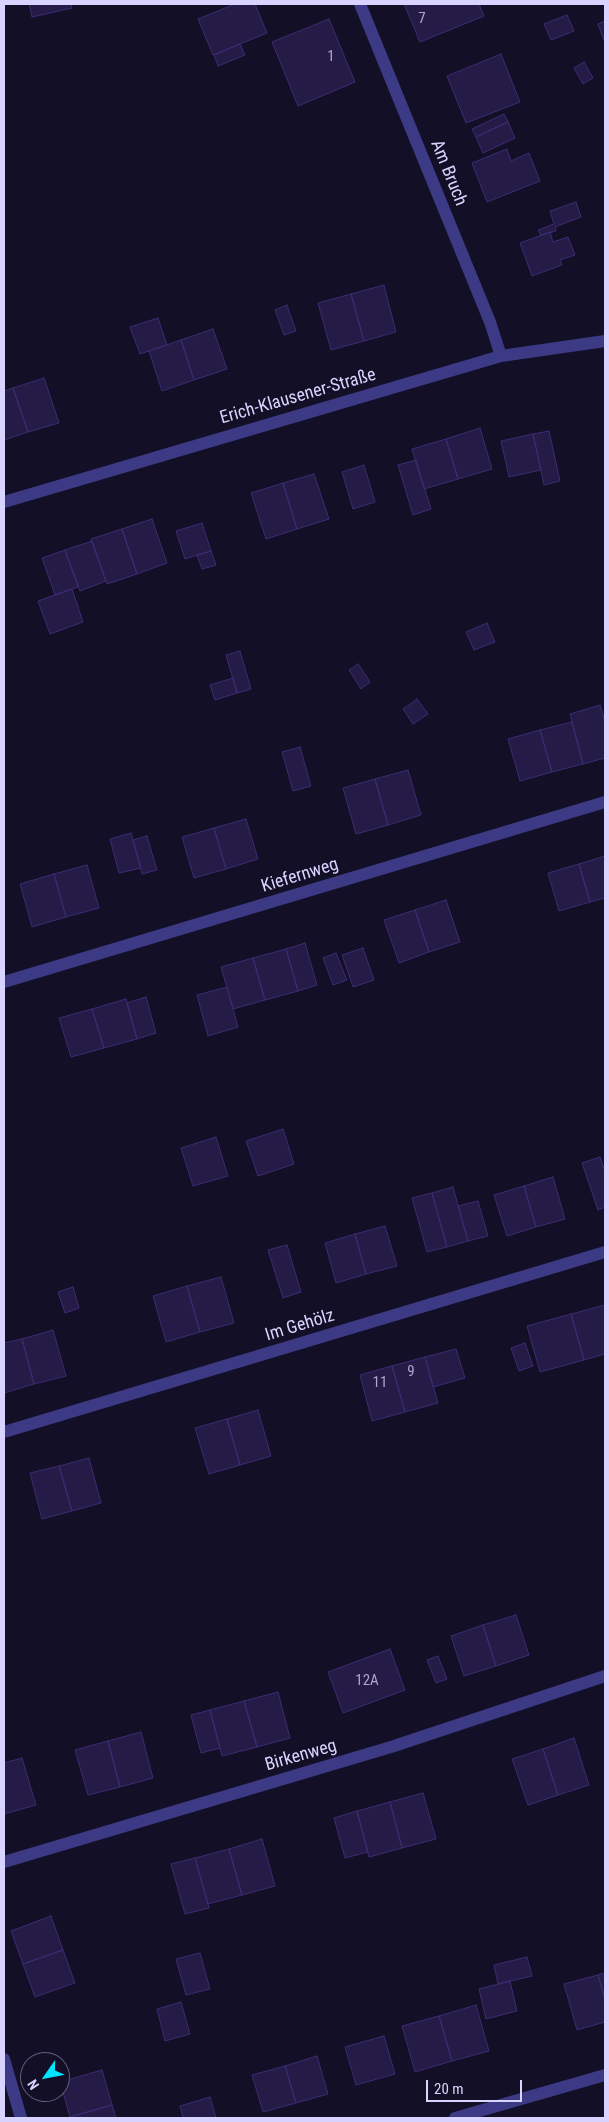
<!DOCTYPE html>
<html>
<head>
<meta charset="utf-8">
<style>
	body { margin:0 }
	#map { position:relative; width:609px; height:2122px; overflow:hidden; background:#130f26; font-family:"Roboto Condensed",sans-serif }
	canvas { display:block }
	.frame { position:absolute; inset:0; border:5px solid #d9d4ff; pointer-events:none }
	.north { position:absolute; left:20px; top:2052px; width:50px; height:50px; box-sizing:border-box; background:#130f26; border:1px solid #625e7d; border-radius:50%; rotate:237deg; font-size:14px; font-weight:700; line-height:20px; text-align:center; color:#d9d4ff }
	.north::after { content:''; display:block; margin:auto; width:18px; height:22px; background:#00e5ff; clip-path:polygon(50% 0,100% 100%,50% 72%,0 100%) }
	.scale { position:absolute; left:426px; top:2080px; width:96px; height:22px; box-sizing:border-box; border:2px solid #d9d4ff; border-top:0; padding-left:6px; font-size:15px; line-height:18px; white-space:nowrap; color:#d9d4ff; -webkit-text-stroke:4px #130f26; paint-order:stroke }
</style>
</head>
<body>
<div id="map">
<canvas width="609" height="2122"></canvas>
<div class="frame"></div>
<div class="north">N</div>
<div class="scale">20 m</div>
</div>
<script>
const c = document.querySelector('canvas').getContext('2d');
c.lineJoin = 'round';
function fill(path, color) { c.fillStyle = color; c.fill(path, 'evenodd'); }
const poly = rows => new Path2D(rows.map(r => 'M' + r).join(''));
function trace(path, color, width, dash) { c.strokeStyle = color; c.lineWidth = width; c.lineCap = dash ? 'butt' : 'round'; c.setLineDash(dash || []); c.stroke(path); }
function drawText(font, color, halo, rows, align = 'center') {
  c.font = font + ' "Roboto Condensed",sans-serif'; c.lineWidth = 4; c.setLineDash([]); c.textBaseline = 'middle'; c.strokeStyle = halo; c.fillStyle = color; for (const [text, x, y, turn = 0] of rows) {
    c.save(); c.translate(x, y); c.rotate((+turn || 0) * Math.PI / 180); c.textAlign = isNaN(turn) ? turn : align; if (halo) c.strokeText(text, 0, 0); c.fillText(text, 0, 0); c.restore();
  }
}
const building = poly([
	[29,4,71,4,72,8,32,17,29,4],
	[235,4,255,4,267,33,213,55,198,19,235,4],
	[404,4,479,4,484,16,420,42,404,4],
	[567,15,574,31,551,40,544,24,567,15],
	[329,19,355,82,298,106,272,42,329,19],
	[605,21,605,43,598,24,605,21],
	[240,44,245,55,218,66,214,55,240,44],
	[501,54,520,102,466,123,447,76,501,54],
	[584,62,593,78,583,84,574,68,584,62],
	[504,114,508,122,476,137,472,129,504,114],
	[508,122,515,138,483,153,476,137,508,122],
	[507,149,511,161,529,153,540,181,487,202,472,163,507,149],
	[576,202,581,217,555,227,556,231,541,235,538,230,554,224,550,211,576,202],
	[550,232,553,242,568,237,575,255,560,260,562,265,532,276,520,243,550,232],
	[384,285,396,332,364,341,351,294,384,285],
	[351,294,364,341,331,350,318,303,351,294],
	[287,305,296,331,284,335,275,310,287,305],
	[158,318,167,345,140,354,130,327,158,318],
	[213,329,227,369,194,380,181,340,213,329],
	[181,340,194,380,162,391,149,351,181,340],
	[44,378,59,423,28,432,13,388,44,378],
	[13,388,28,432,4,440,4,391,13,388],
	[480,428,492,469,458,479,446,439,480,428],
	[549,431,560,481,544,485,533,434,549,431],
	[533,434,541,470,509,477,501,441,533,434],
	[446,439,458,479,424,489,412,449,446,439],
	[416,460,431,509,413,515,398,465,416,460],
	[364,465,375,502,353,509,342,472,364,465],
	[314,474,329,519,297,529,283,483,314,474],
	[283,483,297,529,266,539,251,493,283,483],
	[152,519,167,563,137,574,122,529,152,519],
	[202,523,211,551,185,559,176,531,202,523],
	[122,529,137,574,107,584,91,539,122,529],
	[92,541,106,581,80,591,65,550,92,541],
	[65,550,78,587,55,595,42,558,65,550],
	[211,551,216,565,202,569,197,555,211,551],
	[72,589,83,622,50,634,38,601,72,589],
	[487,623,495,642,474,650,466,632,487,623],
	[240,651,251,689,237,693,226,655,240,651],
	[358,664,370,682,361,689,349,670,358,664],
	[233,678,237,693,215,700,210,685,233,678],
	[417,699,428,714,413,724,403,709,417,699],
	[600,705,605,722,605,758,583,764,570,714,600,705],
	[572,722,583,764,552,772,540,730,572,722],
	[540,730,552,772,520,781,508,739,540,730],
	[300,747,311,786,293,791,282,752,300,747],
	[408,770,421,815,388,825,375,779,408,770],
	[375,779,388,825,356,834,343,788,375,779],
	[246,819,258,859,226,869,214,828,246,819],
	[214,828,226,869,194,878,182,837,214,828],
	[131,833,141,868,119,873,110,839,131,833],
	[147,836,157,870,142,874,133,840,147,836],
	[605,856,605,898,590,902,579,864,605,856],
	[579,864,590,902,559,911,548,873,579,864],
	[87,865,99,908,66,917,54,874,87,865],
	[54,874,66,917,32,927,20,884,54,874],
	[446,900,460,942,429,952,415,910,446,900],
	[415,910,429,952,399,963,384,920,415,910],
	[305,943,317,985,298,991,286,949,305,943],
	[363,948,374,980,353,987,342,955,363,948],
	[286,949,298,991,265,1000,253,958,286,949],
	[336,953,347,980,333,985,323,958,336,953],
	[253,958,265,1000,233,1009,221,967,253,958],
	[227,987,238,1027,208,1036,197,995,227,987],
	[146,997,156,1033,137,1039,127,1003,146,997],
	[126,999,137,1039,104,1048,92,1009,126,999],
	[92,1009,104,1048,71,1057,59,1018,92,1009],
	[283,1129,294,1164,258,1176,246,1141,283,1129],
	[216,1137,228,1176,193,1186,181,1148,216,1137],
	[600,1157,605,1172,605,1207,598,1210,582,1163,600,1157],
	[553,1177,565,1219,536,1227,524,1186,553,1177],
	[524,1186,536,1227,507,1236,494,1195,524,1186],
	[453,1187,468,1241,447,1247,432,1193,453,1187],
	[432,1193,447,1247,427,1252,412,1198,432,1193],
	[478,1201,488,1236,468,1241,458,1206,478,1201],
	[385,1226,397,1266,366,1274,355,1234,385,1226],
	[355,1234,366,1274,336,1283,325,1243,355,1234],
	[287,1245,301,1292,283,1298,268,1250,287,1245],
	[221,1277,234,1323,200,1332,187,1286,221,1277],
	[187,1286,200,1332,166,1342,153,1296,187,1286],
	[73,1287,79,1308,65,1313,58,1292,73,1287],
	[605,1305,605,1354,584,1360,571,1314,605,1305],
	[571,1314,584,1360,540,1372,527,1326,571,1314],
	[53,1330,66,1376,34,1384,22,1339,53,1330],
	[22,1339,34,1384,4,1393,4,1343,22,1339],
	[525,1343,533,1366,519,1371,511,1348,525,1343],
	[456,1349,465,1378,433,1387,425,1357,456,1349],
	[425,1357,438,1403,405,1412,392,1366,425,1357],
	[392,1366,405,1412,372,1421,360,1375,392,1366],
	[258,1410,271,1456,240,1465,227,1419,258,1410],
	[227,1419,240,1465,209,1474,195,1428,227,1419],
	[89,1458,101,1503,72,1511,59,1466,89,1458],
	[59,1466,72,1511,42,1519,30,1473,59,1466],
	[516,1615,529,1655,496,1666,483,1625,516,1615],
	[483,1625,496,1666,464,1676,451,1636,483,1625],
	[390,1649,405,1690,343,1713,328,1672,390,1649],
	[438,1656,447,1679,436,1683,427,1660,438,1656],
	[278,1692,290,1738,257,1747,244,1701,278,1692],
	[244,1701,257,1747,222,1756,210,1710,244,1701],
	[210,1710,220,1748,201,1753,191,1715,210,1710],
	[141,1732,153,1778,120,1787,108,1741,141,1732],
	[574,1738,589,1785,558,1795,543,1749,574,1738],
	[108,1741,120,1787,88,1795,75,1750,108,1741],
	[543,1749,558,1795,528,1805,512,1759,543,1749],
	[22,1758,36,1805,4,1814,4,1763,22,1758],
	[423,1793,436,1839,402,1848,390,1802,423,1793],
	[390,1802,402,1848,369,1857,357,1811,390,1802],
	[357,1811,368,1852,345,1858,334,1818,357,1811],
	[262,1839,275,1886,242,1895,229,1849,262,1839],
	[229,1849,242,1895,208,1904,195,1858,229,1849],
	[195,1858,209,1908,185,1914,171,1864,195,1858],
	[51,1916,63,1950,23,1964,11,1931,51,1916],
	[63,1950,75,1983,35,1997,23,1964,63,1950],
	[200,1953,210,1989,186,1995,176,1959,200,1953],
	[527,1957,532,1976,498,1984,494,1965,527,1957],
	[605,1973,605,1999,598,1975,605,1973],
	[598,1975,605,1999,605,2022,577,2030,564,1984,598,1975],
	[510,1981,517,2011,486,2019,479,1989,510,1981],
	[181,2002,190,2034,165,2041,157,2009,181,2002],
	[476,2005,489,2051,452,2061,439,2016,476,2005],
	[439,2016,452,2061,415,2072,402,2026,439,2016],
	[384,2036,395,2074,356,2085,345,2047,384,2036],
	[317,2056,328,2094,296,2103,285,2066,317,2056],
	[285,2066,296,2103,263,2112,252,2075,285,2066],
	[102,2070,112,2105,70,2117,60,2082,102,2070],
	[210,2097,216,2118,183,2118,180,2106,210,2097],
	[112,2105,116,2118,70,2118,70,2117,112,2105]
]);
const minor = poly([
	[360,4,490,322,501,356],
	[4,502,501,356,605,341],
	[4,982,605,802],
	[4,1432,605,1252],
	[4,1862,391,1747,605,1676],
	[4,2059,21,2118],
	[455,2118,605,2075]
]);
const numberNames = [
	["7",422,19],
	["1",331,57],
	["9",411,1372],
	["11",380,1383],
	["12A",367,1681]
];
const streetNames = [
	["Am Bruch",448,173,68],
	["Erich-Klausener-Straße",298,397,-16],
	["Kiefernweg",300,876,-17],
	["Im Gehölz",300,1326,-17],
	["Birkenweg",301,1756,-16]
];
fill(building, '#241b47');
trace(building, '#3b2d73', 1);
trace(minor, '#3d3a85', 12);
drawText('15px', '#aca6d1', null, numberNames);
drawText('18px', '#d9d4ff', '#130f26', streetNames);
</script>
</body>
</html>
